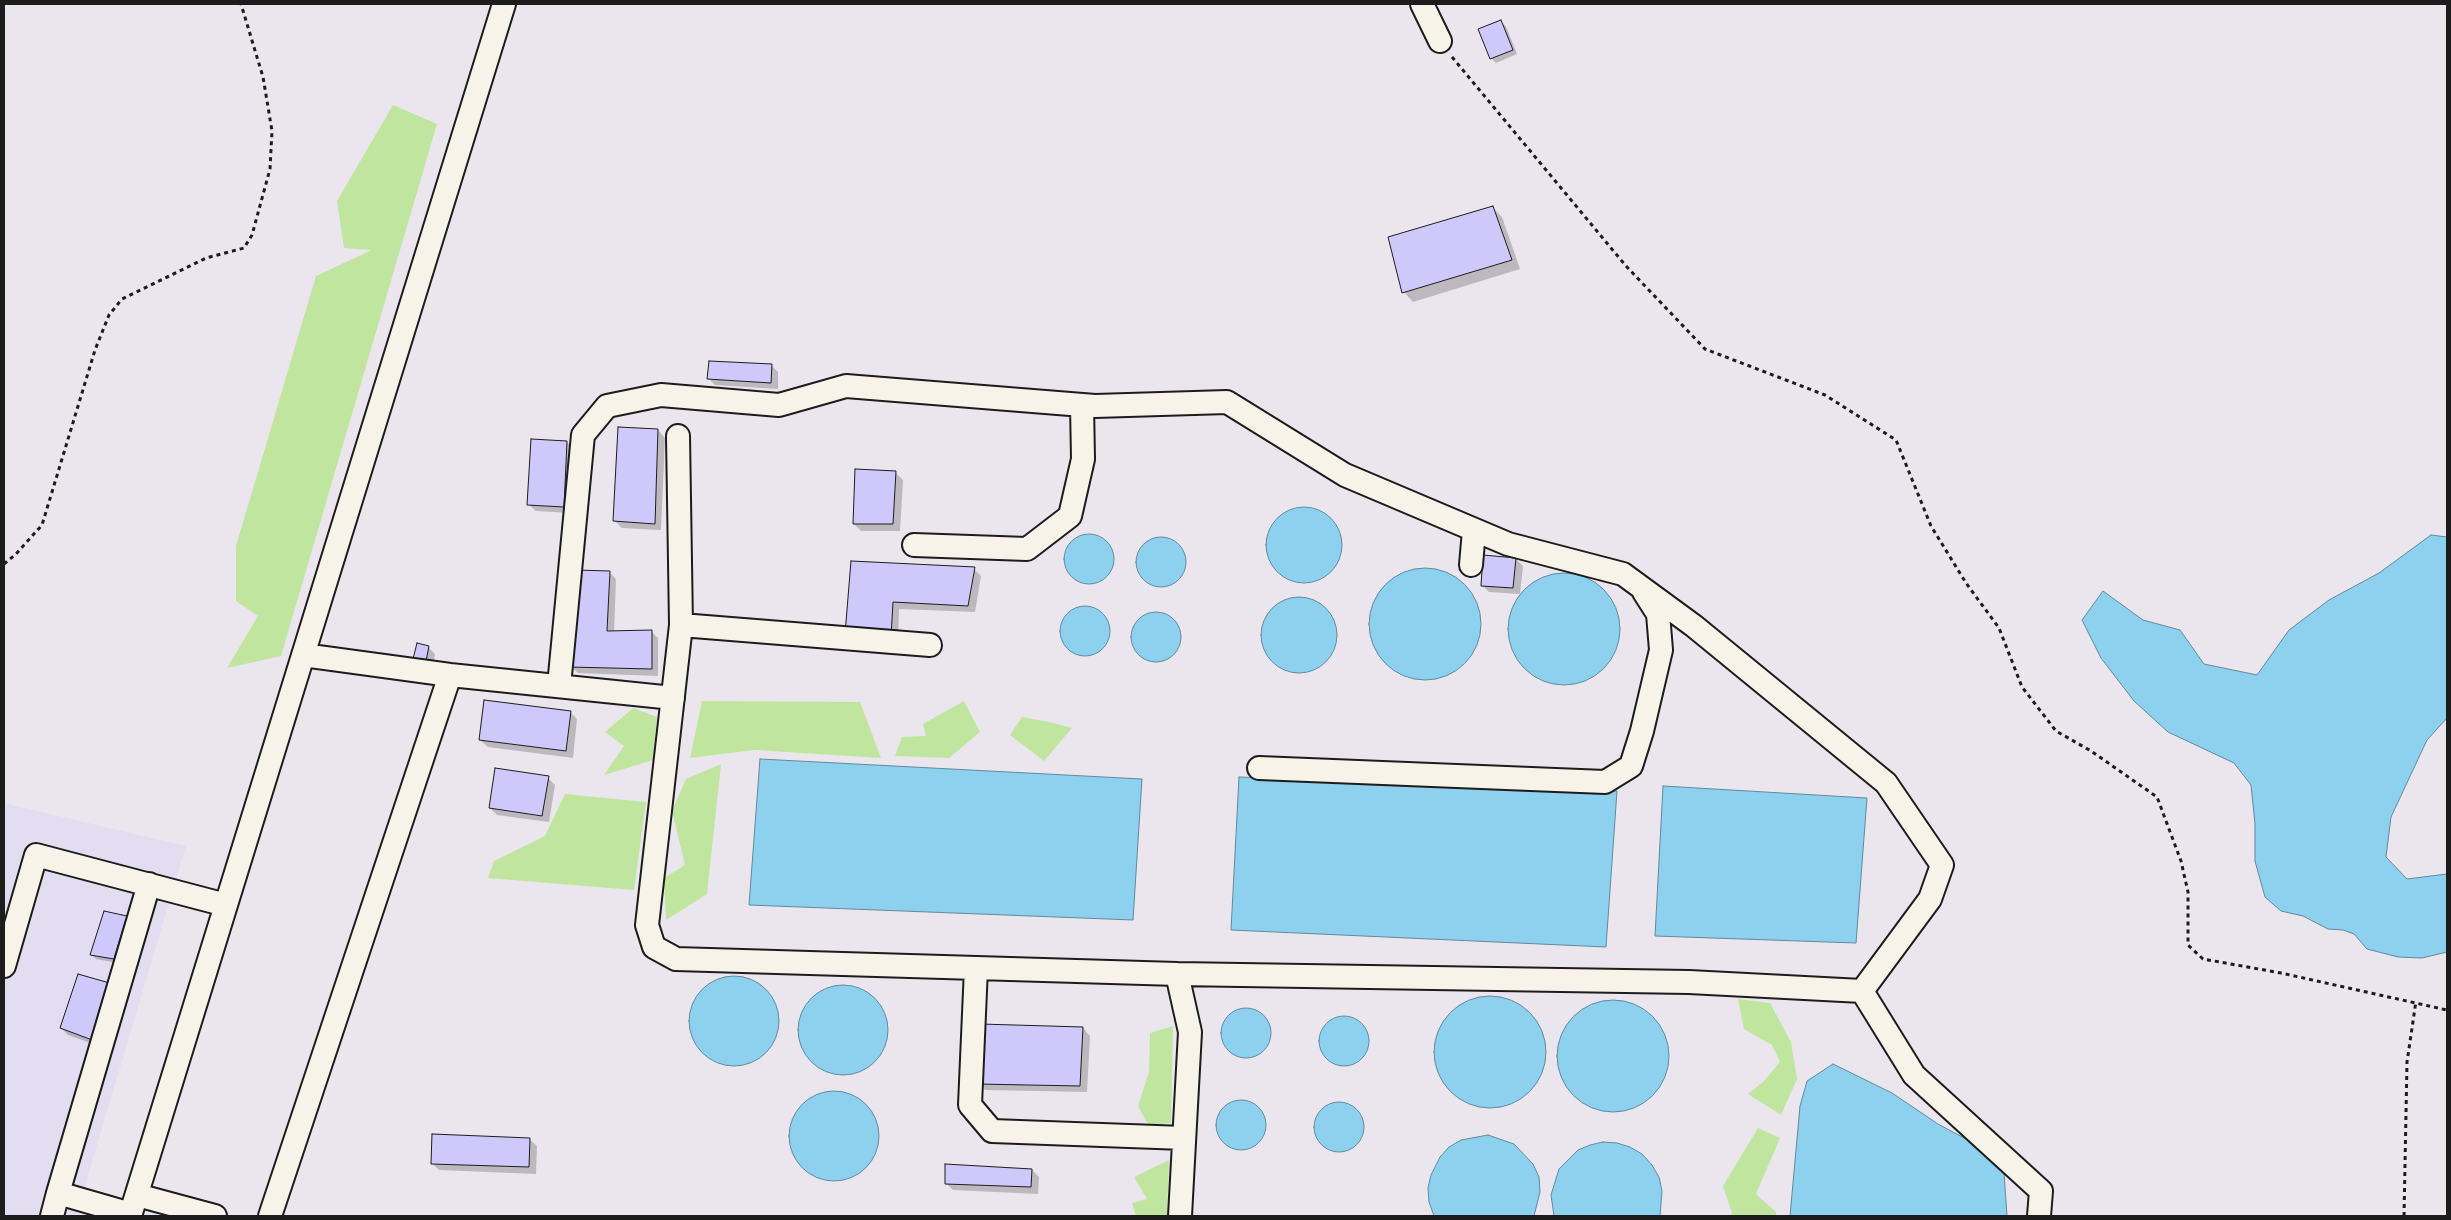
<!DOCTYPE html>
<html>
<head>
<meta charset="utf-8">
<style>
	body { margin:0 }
	#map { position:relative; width:2451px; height:1220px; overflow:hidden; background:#ebe6ee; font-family:"Shantell Sans",sans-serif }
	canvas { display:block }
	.frame { position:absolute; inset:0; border:5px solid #1c1c1c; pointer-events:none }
</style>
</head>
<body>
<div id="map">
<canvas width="2451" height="1220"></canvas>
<div class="frame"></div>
</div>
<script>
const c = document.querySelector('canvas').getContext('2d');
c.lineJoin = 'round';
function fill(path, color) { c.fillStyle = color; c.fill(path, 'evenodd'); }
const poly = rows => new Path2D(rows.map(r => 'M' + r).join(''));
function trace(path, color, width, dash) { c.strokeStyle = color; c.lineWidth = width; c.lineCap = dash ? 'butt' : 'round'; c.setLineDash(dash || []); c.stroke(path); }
const built = poly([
	[4,803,186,846,76,1216,4,1216]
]);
const green = poly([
	[393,105,437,124,281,656,227,668,258,616,236,601,236,546,316,276,372,250,344,248,337,201],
	[702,701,860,702,881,758,754,750,690,758],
	[964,701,980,732,949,758,895,756,902,737,926,736,923,724],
	[633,708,657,717,653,760,604,775,624,746,605,732],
	[1022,717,1049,722,1072,728,1044,761,1010,735],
	[721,764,707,894,666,920,664,878,685,865,672,811,686,779],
	[565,794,646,802,634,890,488,878,494,861,545,836],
	[1738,999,1770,1003,1791,1042,1797,1079,1781,1115,1748,1094,1763,1082,1780,1062,1772,1045,1744,1029],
	[1173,1026,1171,1123,1148,1125,1138,1106,1149,1072,1150,1033],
	[1758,1128,1780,1138,1756,1194,1776,1212,1776,1216,1731,1216,1732,1213,1723,1186],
	[1169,1160,1167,1216,1136,1216,1132,1203,1147,1199,1134,1177]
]);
const water = poly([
	'1266 545a38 38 0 1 1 76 0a38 38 0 1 1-76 0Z',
	'1064 559a25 25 0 1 1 50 0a25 25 0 1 1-50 0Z',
	[2431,535,2447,537,2447,718,2427,740,2391,817,2386,857,2407,879,2447,874,2447,952,2422,958,2398,957,2367,949,2354,934,2343,930,2328,929,2303,916,2281,911,2265,897,2255,861,2255,824,2251,785,2234,763,2168,732,2134,701,2101,658,2082,620,2103,591,2143,620,2180,630,2204,664,2257,675,2289,630,2329,600,2379,573,2431,535],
	'1136 562a25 25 0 1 1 50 0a25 25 0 1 1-50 0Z',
	'1369 624a56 56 0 1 1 112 0a56 56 0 1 1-112 0Z',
	'1508 629a56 56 0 1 1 112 0a56 56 0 1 1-112 0Z',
	'1261 635a38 38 0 1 1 76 0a38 38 0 1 1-76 0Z',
	'1060 631a25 25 0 1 1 50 0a25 25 0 1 1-50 0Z',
	'1131 637a25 25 0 1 1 50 0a25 25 0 1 1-50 0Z',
	[760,759,1142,779,1133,920,749,905,760,759],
	[1239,777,1617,791,1606,947,1231,930,1239,777],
	[1663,786,1867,798,1856,943,1655,936,1663,786],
	'689 1021a45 45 0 1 1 90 0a45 45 0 1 1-90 0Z',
	'798 1030a45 45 0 1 1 90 0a45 45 0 1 1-90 0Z',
	'1434 1052a56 56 0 1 1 112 0a56 56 0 1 1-112 0Z',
	'1557 1056a56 56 0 1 1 112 0a56 56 0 1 1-112 0Z',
	'1221 1033a25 25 0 1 1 50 0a25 25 0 1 1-50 0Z',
	'1319 1041a25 25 0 1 1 50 0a25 25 0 1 1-50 0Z',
	[1833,1064,1892,1093,1938,1124,2003,1159,2007,1216,1790,1216,1800,1106,1807,1081,1833,1064],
	'789 1136a45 45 0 1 1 90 0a45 45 0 1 1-90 0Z',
	'1216 1125a25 25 0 1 1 50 0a25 25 0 1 1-50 0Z',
	'1314 1127a25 25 0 1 1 50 0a25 25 0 1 1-50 0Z',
	[1488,1135,1514,1144,1533,1164,1539,1177,1540,1192,1534,1216,1434,1216,1429,1202,1428,1188,1431,1175,1440,1157,1449,1147,1461,1140,1488,1135],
	[1603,1142,1617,1143,1630,1147,1642,1154,1652,1165,1659,1177,1662,1191,1660,1216,1554,1216,1551,1195,1559,1169,1578,1150,1590,1145,1603,1142]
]);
const shadow = poly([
	[1501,22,1506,26,1517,54,1496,63,1491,58],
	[1493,208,1502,217,1520,269,1413,302,1404,292],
	[771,365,778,372,778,389,715,385,708,378],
	[658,430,665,438,661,530,622,528,615,521],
	[567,442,574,449,571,513,536,511,528,504],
	[857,471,896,473,903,480,900,531,861,531,854,524],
	[1516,559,1523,566,1520,594,1489,592,1482,585],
	[852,562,974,569,981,576,975,612,899,609,898,644],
	[609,572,616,579,614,632,651,631,658,638,658,676,578,673,571,666],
	[428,647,435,654,433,667,421,666],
	[570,712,577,719,573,758,488,747,480,740],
	[548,778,555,785,549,822,497,815,490,808],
	[105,913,127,918,131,922,118,963,96,959,92,955],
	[79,976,102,1047,68,1035,61,1028],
	[1083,1028,1090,1036,1087,1092,985,1090,978,1083],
	[529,1139,537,1146,536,1174,439,1170,432,1163],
	[1032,1170,1039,1177,1038,1194,953,1190,946,1183]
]);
const building = poly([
	[1501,20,1513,50,1490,59,1478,29,1501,20],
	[1493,206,1512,260,1402,293,1388,237,1493,206],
	[709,361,772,364,771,383,707,379,709,361],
	[618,427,658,429,655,524,613,521,618,427],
	[531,439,567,441,564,507,527,505,531,439],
	[855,469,896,471,893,524,853,524,855,469],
	[1483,555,1516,558,1513,588,1481,586,1483,555],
	[851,561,975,567,968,606,893,602,891,637,845,634,851,561],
	[576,570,610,571,607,631,652,630,652,669,569,667,576,570],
	[417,643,429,646,426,661,413,659,417,643],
	[484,700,571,711,566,751,479,740,484,700],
	[495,768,549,776,542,816,489,808,495,768],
	[104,911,127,916,114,959,90,955,104,911],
	[78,974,113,984,95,1041,60,1028,78,974],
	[980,1024,1083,1027,1080,1086,977,1084,980,1024],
	[432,1134,530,1138,529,1167,431,1164,432,1134],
	[945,1164,1032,1169,1031,1187,945,1184,945,1164]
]);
const path = poly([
	[1452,57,1626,266,1705,349,1825,395,1896,440,1931,526,1966,583,1999,628,2022,687,2056,731,2091,751,2157,797,2181,861,2188,892,2188,945,2203,959,2281,973,2447,1010],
	[4,564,16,554,42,525,95,350,109,315,122,299,206,258,244,248,252,235,270,169,272,131,263,77,241,4],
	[2404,1216,2407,1062,2416,1001]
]);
const minor = poly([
	[1422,4,1440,41],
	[678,436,681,625,647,925,654,947,676,959,1177,974,1190,1032,1180,1216],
	[914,545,1027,549,1070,516,1083,459,1082,405],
	[1471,565,1474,530],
	[681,625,930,645],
	[303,655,450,675,673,698],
	[559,686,583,435,607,406,661,395,779,405,846,386,1095,406,1227,402,1345,475,1508,544,1623,574,1694,626,1886,783,1942,865,1930,899,1862,991,1689,982,1177,974],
	[1259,768,1605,782,1631,766,1642,731,1661,650,1658,614,1644,592],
	[4,966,36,855,226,905],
	[976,968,970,1105,992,1131,1184,1138],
	[1862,991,1914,1075,2041,1191,2039,1216],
	[137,1195,215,1216],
	[131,1214,58,1193,149,884],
	[52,1216,58,1193],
	[130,1216,504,4],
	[270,1216,450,675]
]);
fill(built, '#e3ddf2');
fill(green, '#c0e59f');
fill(water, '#8dd1ef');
trace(water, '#60899b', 1);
fill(shadow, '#0003');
fill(building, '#cfc8fb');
trace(building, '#1c1c1c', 1);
trace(minor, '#1c1c1c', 26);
trace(path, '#1c1c1c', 3, [4, 4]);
trace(minor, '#f7f3e8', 22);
</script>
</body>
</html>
